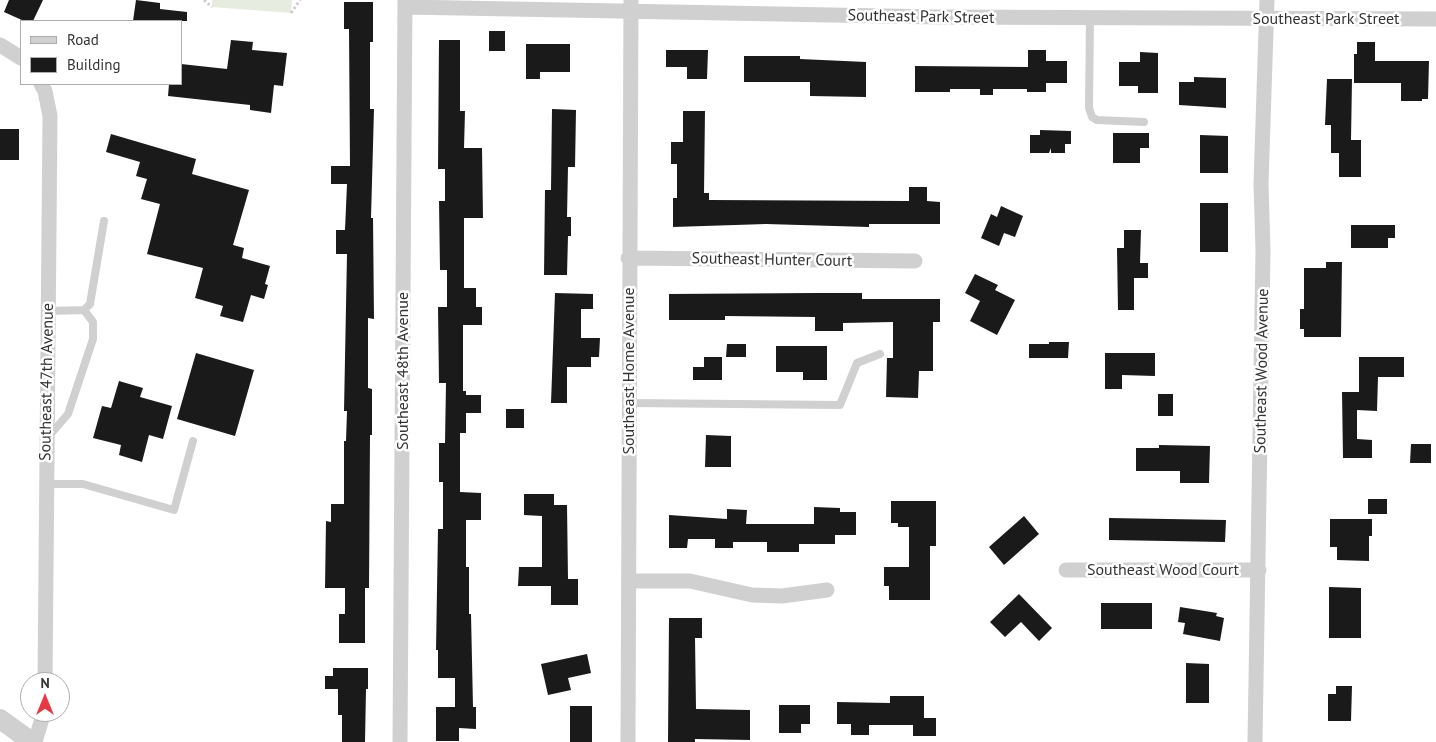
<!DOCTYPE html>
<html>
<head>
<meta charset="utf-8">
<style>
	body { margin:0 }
	#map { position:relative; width:1436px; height:742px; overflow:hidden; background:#fff; font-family:"PT Sans",sans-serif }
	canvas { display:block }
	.legend { position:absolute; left:20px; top:20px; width:162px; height:65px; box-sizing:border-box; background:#fff; border:1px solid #adadad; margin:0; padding:6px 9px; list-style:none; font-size:15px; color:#333 }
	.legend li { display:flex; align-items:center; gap:10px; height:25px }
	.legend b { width:25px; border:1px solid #adadad }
	.north { position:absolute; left:20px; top:672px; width:50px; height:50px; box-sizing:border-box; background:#fff; border:1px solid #adadad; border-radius:50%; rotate:0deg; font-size:14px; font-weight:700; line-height:20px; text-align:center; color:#333 }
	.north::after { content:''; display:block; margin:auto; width:18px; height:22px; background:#e63946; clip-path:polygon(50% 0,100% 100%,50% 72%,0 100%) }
</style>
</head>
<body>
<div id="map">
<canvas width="1436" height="742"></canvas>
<ul class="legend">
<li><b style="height:6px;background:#d0d0d0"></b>Road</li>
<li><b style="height:14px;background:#1a1a1a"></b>Building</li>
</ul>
<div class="north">N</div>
</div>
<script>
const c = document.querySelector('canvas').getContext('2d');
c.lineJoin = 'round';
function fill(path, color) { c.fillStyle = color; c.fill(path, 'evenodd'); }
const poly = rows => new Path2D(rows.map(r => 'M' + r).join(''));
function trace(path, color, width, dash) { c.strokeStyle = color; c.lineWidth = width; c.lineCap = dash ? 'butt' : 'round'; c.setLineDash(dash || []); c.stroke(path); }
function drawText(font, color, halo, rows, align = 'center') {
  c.font = font + ' "PT Sans",sans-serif'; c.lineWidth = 5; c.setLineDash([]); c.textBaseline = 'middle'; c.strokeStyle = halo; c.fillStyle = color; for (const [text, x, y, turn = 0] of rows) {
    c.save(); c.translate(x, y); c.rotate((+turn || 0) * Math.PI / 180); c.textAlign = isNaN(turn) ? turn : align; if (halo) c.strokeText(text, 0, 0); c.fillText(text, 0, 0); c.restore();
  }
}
const green = poly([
	[212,0,292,0,291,13,212,7]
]);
const building = poly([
	[9,0,43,0,33,21,24,21,4,12],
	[136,0,160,3,160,9,187,12,187,21,133,21],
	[344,2,373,2,373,42,370,42,370,109,374,109,371,218,373,218,374,319,368,318,368,388,372,389,372,435,370,435,369,588,365,588,365,643,339,643,339,614,345,614,345,588,325,588,326,521,331,522,331,504,344,504,344,441,346,441,347,411,344,411,347,254,336,254,336,230,345,230,347,184,331,184,331,166,350,166,349,29,344,29],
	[489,31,505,31,505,51,489,51],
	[231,40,253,42,252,50,287,53,283,86,274,85,271,113,250,110,250,105,168,96,169,84,181,84,181,64,227,69],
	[439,40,460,40,460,111,465,111,464,148,482,148,483,218,464,218,464,288,476,288,476,307,482,307,482,325,463,325,463,391,466,391,466,395,481,395,481,413,466,413,466,433,460,433,460,492,481,493,481,520,466,520,466,567,469,567,469,614,471,614,473,707,476,707,476,729,459,728,459,741,436,741,436,707,455,707,455,678,438,678,438,650,436,650,438,529,443,529,443,482,439,482,439,443,445,443,446,383,439,383,438,307,447,307,447,270,440,270,439,201,445,201,445,169,438,169],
	[1357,42,1375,42,1375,61,1429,61,1428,99,1422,99,1422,101,1401,101,1401,83,1354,83,1354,54,1357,54],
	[526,44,570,44,570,72,540,72,540,79,526,79],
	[666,50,708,50,707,79,687,79,687,67,666,67],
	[1028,50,1046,50,1046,61,1067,61,1067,83,1046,83,1046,92,1027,92,1027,89,993,89,993,95,980,95,980,89,950,89,950,92,915,92,915,66,1028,67],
	[1140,52,1158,53,1158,93,1138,93,1138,86,1119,86,1119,62,1140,62],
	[744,56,800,56,800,59,866,62,866,97,810,96,810,82,744,82],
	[1194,77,1226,78,1226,108,1179,105,1179,82,1194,82],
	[1327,79,1352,79,1351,140,1361,140,1361,177,1339,177,1339,153,1331,153,1331,125,1325,125],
	[552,109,576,110,575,167,568,167,567,217,571,217,571,236,568,236,567,275,544,275,545,190,551,190],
	[683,111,705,111,704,193,709,193,709,200,909,201,909,187,927,187,927,201,940,202,940,224,869,224,869,227,766,224,673,227,673,198,677,198,677,164,671,164,671,142,683,142],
	[0,129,19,129,19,160,0,160],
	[1040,130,1071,131,1071,144,1065,144,1065,153,1051,153,1051,148,1049,153,1030,153,1030,135,1040,135],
	[1113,133,1149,133,1149,148,1140,148,1140,163,1113,163],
	[111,134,196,159,192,174,249,190,233,245,244,248,242,258,270,266,265,284,268,285,264,299,251,295,243,322,220,316,223,306,195,298,203,268,147,254,160,204,141,199,147,179,136,176,140,162,106,152],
	[1200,135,1228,136,1228,173,1200,173],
	[1200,203,1228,203,1228,252,1200,252],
	[1001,206,1023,216,1015,237,1004,233,999,246,981,238,991,214,997,217],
	[1351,225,1395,225,1395,238,1388,238,1388,248,1351,248],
	[1124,230,1141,230,1140,263,1148,263,1148,278,1134,278,1134,310,1118,310,1117,248,1124,248],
	[1326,262,1342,262,1341,337,1304,337,1304,329,1300,329,1300,309,1304,309,1304,268,1326,268],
	[975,274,998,285,995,290,1015,300,997,335,970,321,980,301,965,293],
	[555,293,593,294,593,309,581,309,581,338,600,338,599,357,591,357,591,367,567,367,567,403,551,403],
	[815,293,862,293,862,299,940,299,940,322,933,322,933,371,919,371,918,398,886,397,887,358,893,358,893,322,843,323,843,331,815,331,815,317,725,316,725,320,669,320,669,294],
	[1049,342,1069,342,1068,358,1029,358,1029,344,1049,344],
	[727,344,746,344,746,357,726,357],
	[776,346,827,346,827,380,803,380,803,372,776,372],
	[196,353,254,370,235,436,177,419],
	[1105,353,1155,353,1155,376,1122,375,1122,389,1105,389],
	[704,357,722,357,722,380,693,380,693,367,704,367],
	[1359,357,1404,357,1404,377,1378,377,1377,411,1357,410,1357,439,1372,440,1372,458,1343,458,1342,392,1359,392],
	[119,381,143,388,140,397,172,406,163,439,149,435,142,462,119,455,121,445,93,438,102,406,111,408],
	[1158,394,1173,394,1173,416,1158,416],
	[506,409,524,409,524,428,506,428],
	[706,435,731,436,731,467,705,467],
	[1411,444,1431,444,1431,463,1410,463],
	[1159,445,1210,446,1209,483,1180,483,1180,471,1136,471,1136,448,1159,448],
	[524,494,554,494,554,505,567,505,568,579,578,579,578,605,551,605,551,586,518,586,519,567,542,567,542,516,524,515],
	[1368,499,1387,499,1387,514,1368,514],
	[891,501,936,501,936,546,930,546,930,600,889,600,889,586,884,586,884,567,909,567,909,527,898,527,898,523,891,523],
	[814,507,840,508,840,512,856,512,856,535,835,535,835,544,799,544,799,552,767,552,767,542,733,542,733,548,715,548,715,539,688,539,687,548,669,548,669,515,727,519,727,509,747,510,746,524,814,524],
	[1024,516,1039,534,1004,565,989,547],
	[1109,518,1226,520,1225,542,1109,540],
	[1330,519,1372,519,1372,536,1369,536,1369,561,1337,560,1337,547,1330,547],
	[1329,587,1361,588,1361,638,1329,638],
	[1019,594,1052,628,1039,641,1021,622,1005,637,990,622],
	[1101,603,1152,603,1152,629,1101,629],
	[1180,607,1217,613,1216,616,1224,618,1220,641,1183,634,1185,623,1178,622],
	[669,618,702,618,702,638,695,638,696,709,750,710,750,740,695,739,695,742,668,742],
	[587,654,591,673,568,678,571,690,548,695,541,664],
	[1186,663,1209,664,1209,703,1186,703],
	[333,668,368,668,368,689,366,689,365,742,342,742,342,715,338,715,338,689,325,689,325,676,333,676],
	[1336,686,1352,686,1351,721,1328,721,1328,694,1336,694],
	[890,696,924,696,924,718,936,718,936,736,913,736,913,725,869,725,869,735,851,735,851,724,837,724,837,702,890,703],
	[779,705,810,705,810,724,801,724,801,733,779,733],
	[570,706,592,706,592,742,570,742]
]);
const path = poly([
	[204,0,212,7],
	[291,13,300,0]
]);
const service = poly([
	[1090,18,1089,108,1092,117,1097,120,1144,122],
	[48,311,84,310,90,304,104,221],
	[629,403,840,405,857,363,880,354],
	[49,436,68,414,93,339,93,322,84,310],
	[46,484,83,484,174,510,193,441]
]);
const minor = poly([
	[405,7,938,17,1436,19],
	[0,45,21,58],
	[41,84,45,91,50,116,45,682],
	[628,258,915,261],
	[1066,570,1259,570],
	[629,581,690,581,752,595,782,596,827,590],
	[35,742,44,712],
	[400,742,405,0],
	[628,742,631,1],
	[1255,742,1263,250,1261,184,1267,0]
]);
const tertiary = poly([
	[0,719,32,742]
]);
const streetNames = [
	["Southeast Park Street",921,17,1],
	["Southeast Park Street",1326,19],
	["Southeast Hunter Court",772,260,1],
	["Southeast 48th Avenue",403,371,-90],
	["Southeast Home Avenue",629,371,-90],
	["Southeast Wood Avenue",1262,371,-89],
	["Southeast 47th Avenue",47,382,-89],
	["Southeast Wood Court",1163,570]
];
fill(green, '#e6ecdf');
fill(building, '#1a1a1a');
trace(path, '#cdcdcd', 3, [2.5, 2.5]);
trace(service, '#d0d0d0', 8);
trace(minor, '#d0d0d0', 15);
trace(tertiary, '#d0d0d0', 20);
drawText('16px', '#333', '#fff', streetNames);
</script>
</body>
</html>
